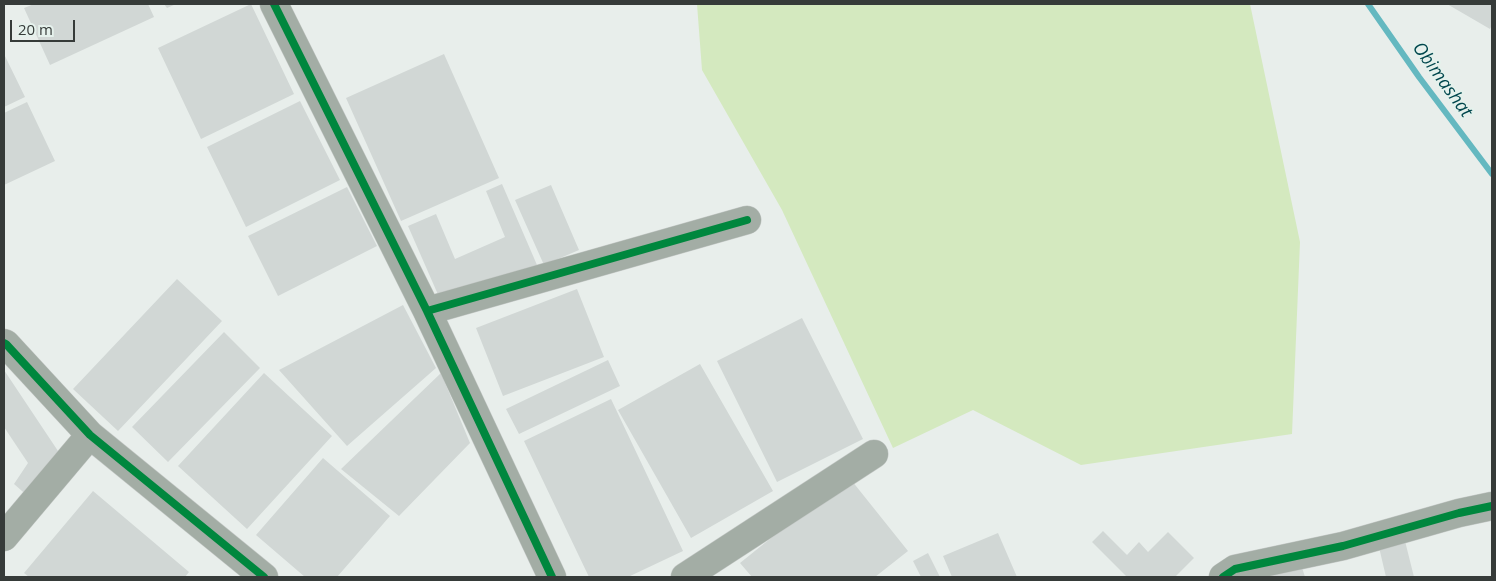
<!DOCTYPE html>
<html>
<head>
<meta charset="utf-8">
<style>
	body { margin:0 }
	#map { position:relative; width:1496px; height:581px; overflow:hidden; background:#e8eeeb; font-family:"Open Sans",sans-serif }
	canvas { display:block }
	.frame { position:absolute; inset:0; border:5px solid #363b39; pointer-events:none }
	.scale { position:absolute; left:10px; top:20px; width:65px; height:22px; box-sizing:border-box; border:2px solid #363b39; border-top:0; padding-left:6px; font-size:15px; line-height:18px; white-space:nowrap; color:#363b39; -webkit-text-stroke:4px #e5f1ec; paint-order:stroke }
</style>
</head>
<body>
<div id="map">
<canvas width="1496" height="581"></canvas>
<div class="frame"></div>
<div class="scale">20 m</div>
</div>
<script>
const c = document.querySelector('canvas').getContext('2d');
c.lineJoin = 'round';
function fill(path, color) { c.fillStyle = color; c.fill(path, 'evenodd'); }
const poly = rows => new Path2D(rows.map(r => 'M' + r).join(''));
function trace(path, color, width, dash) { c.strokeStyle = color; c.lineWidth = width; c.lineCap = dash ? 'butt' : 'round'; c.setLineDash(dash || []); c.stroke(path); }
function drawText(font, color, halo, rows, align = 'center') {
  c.font = font + ' "Open Sans",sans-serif'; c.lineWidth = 4.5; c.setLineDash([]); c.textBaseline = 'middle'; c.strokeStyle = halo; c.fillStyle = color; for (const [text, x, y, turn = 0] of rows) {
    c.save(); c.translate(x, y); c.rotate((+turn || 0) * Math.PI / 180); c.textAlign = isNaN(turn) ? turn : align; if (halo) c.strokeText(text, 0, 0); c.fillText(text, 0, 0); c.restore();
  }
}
const green = poly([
	[697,4,1250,4,1300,242,1292,434,1081,465,973,410,893,448,782,210,702,70]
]);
const stream = poly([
	[1368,4,1419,77,1492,174]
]);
const building = poly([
	[34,4,148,4,154,17,50,65,24,8],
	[164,4,176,4,167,8],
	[251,4,294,94,201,139,158,48],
	[1447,4,1492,4,1492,25,1490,29],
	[4,54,25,97,4,107],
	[444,54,499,178,401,221,346,98],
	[300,101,340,180,246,227,207,147],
	[27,102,55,161,4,185,4,113],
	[502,184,537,265,443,306,408,226,436,214,455,259,505,237,486,191],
	[551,185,579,250,544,265,515,200],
	[347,187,377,246,278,296,248,236],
	[177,279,222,321,118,431,73,389],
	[577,289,604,357,503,396,476,328],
	[403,305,436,368,347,446,279,370],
	[802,318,863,439,777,482,717,361],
	[224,332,260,368,168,462,132,427],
	[608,360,620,386,519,434,506,409],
	[700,364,773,491,691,538,618,410],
	[4,370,64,460,30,498,14,484,28,463,4,427],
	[264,373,332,436,247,529,178,466],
	[441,373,470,443,399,516,341,469],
	[611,399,683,551,628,577,589,577,524,441],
	[323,458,390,516,337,577,305,577,256,535],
	[848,476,908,551,875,577,752,577,740,563],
	[93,491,189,572,185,577,29,577,24,573],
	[1103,531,1127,555,1139,542,1148,552,1168,532,1194,558,1175,577,1127,577,1092,542],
	[998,533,1017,577,952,577,943,556],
	[1404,537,1414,577,1386,577,1378,543],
	[928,553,940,577,921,577,913,561],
	[1299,558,1305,577,1244,577]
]);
const minor = poly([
	[274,4,427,311,552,577],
	[427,311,747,220],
	[4,343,6,344,90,435,264,577],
	[4,537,90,435],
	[685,577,874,454],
	[1223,577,1235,569,1343,546,1459,513,1492,506]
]);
const cycleway = poly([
	[274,4,427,311,552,577],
	[427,311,747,220],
	[4,343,6,344,90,435,264,577],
	[1223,577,1235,569,1343,546,1459,513,1492,506]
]);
const waterNames = [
	["Obimashat",1442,80,54]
];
fill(green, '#d4e9bf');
trace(stream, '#64b8c0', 6);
fill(building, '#d1d7d5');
trace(minor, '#c5c9c7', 29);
trace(minor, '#a3ada5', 28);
trace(cycleway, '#00873e', 8);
drawText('italic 18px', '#00474d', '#e5f1ec', waterNames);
</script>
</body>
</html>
